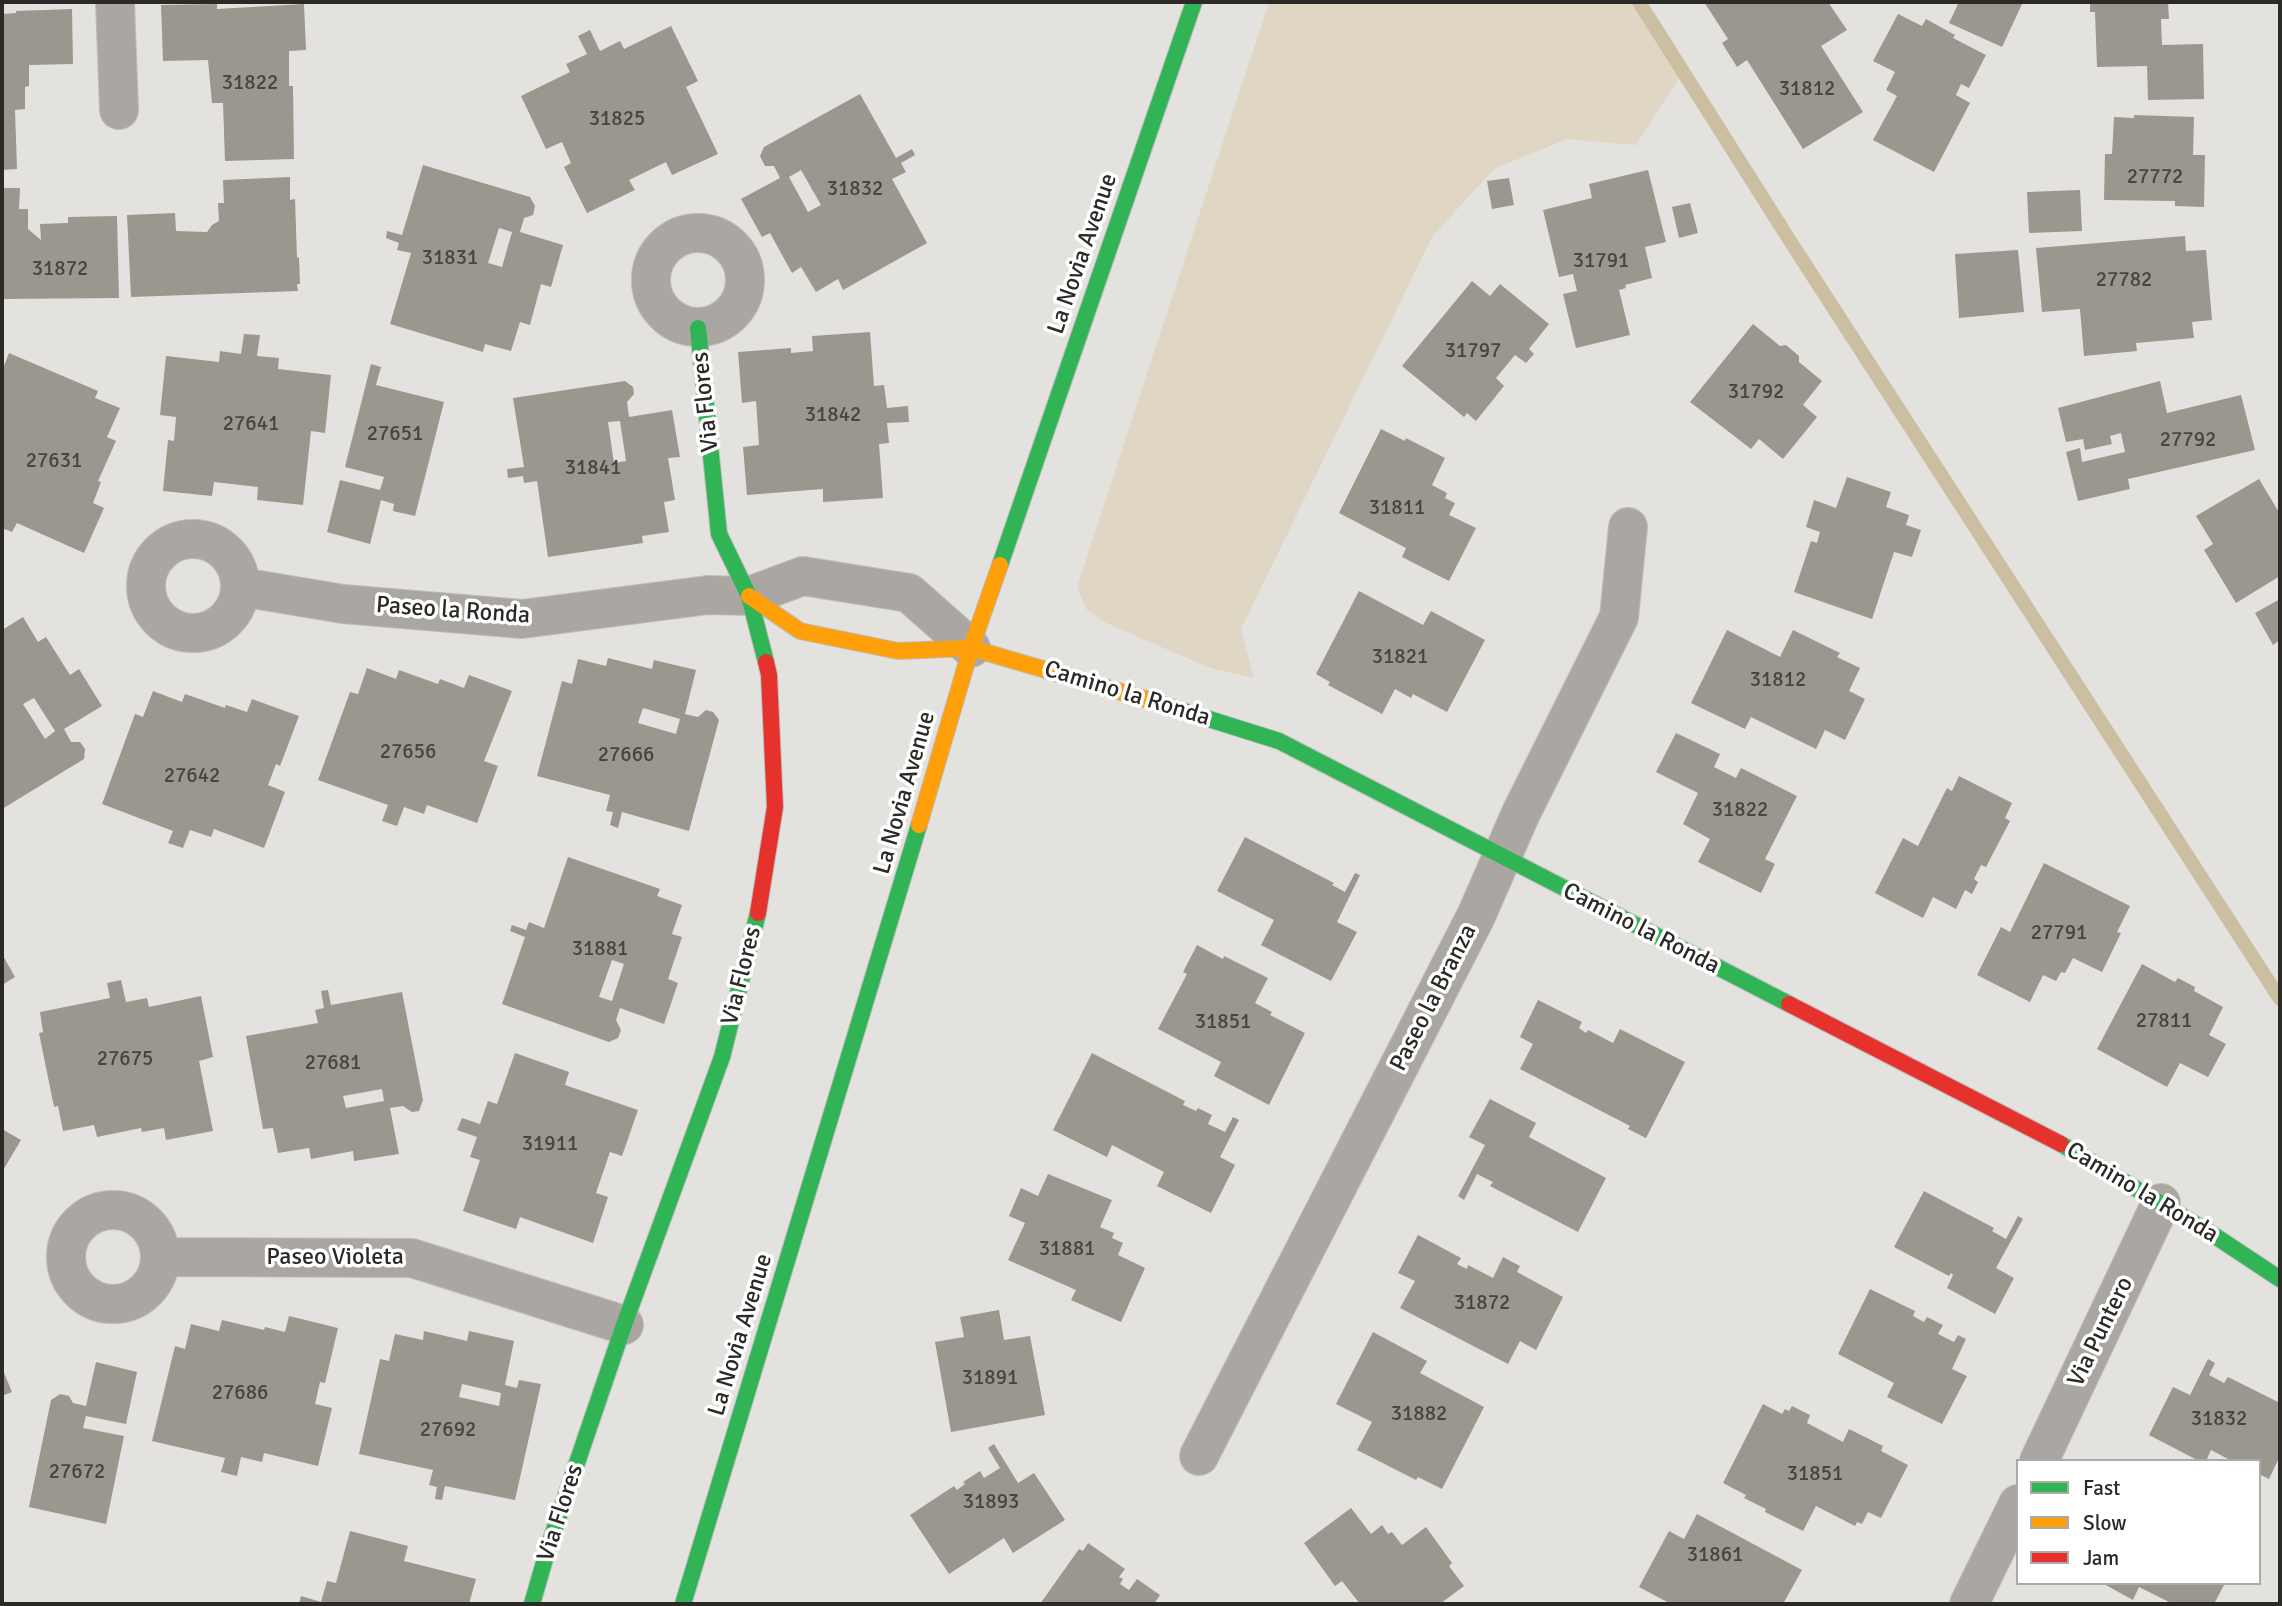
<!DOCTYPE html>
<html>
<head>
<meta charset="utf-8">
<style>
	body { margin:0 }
	#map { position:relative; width:2282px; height:1606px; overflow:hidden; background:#e4e2df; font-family:Signika,sans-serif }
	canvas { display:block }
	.frame { position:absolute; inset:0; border:4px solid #2b2a27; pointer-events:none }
	.legend { position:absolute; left:2016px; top:1459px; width:245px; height:126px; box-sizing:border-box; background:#fff; border:2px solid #aaaaa9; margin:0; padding:9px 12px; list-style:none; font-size:21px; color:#2b2a27 }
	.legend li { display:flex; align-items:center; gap:14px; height:35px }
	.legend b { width:35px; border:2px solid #aaaaa9 }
</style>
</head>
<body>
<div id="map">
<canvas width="2282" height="1606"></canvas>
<div class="frame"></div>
<ul class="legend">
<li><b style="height:9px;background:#30b455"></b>Fast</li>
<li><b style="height:9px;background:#ff9f0a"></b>Slow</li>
<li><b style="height:9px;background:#e5322d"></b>Jam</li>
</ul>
</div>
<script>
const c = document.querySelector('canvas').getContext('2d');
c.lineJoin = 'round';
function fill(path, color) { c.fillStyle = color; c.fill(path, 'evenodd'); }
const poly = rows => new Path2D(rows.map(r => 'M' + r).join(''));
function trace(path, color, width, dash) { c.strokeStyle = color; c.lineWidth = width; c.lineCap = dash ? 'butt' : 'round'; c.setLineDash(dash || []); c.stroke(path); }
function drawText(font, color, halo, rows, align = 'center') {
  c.font = font + ' Signika,sans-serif'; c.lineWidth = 7; c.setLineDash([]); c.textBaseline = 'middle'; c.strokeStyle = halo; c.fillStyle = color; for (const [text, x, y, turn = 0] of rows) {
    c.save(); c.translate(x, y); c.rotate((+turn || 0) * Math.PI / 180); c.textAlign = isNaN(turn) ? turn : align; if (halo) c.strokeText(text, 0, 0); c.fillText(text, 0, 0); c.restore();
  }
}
const green = poly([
	[1269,2,1639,2,1683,72,1636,145,1567,139,1494,169,1432,237,1241,629,1254,678,1210,668,1106,623,1086,609,1077,587]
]);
const stream = poly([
	[1639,2,1792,244,2280,999]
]);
const building = poly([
	[1704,2,1828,2,1847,30,1821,46,1863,112,1803,149,1747,60,1737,67,1722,43,1728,39],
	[1959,2,2023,2,2002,47,1949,23],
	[2090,2,2168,2,2169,19,2161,19,2162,45,2203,44,2204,99,2148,100,2147,66,2097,67,2095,12,2090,12],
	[217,4,217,9,304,4,306,50,289,51,289,86,293,86,294,159,225,161,223,103,212,103,208,60,163,61,161,5],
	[72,9,73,64,29,65,29,86,25,87,25,109,15,110,17,169,2,170,2,14,16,13,16,11],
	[1898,14,1922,26,1926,19,1955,35,1953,38,1986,55,1969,88,1961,84,1956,95,1970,103,1934,172,1873,140,1897,96,1886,90,1895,72,1873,61],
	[671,26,698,81,686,87,718,154,672,175,666,162,629,180,635,190,587,213,564,167,571,163,562,142,546,149,521,96,570,72,566,64,587,54,578,36,590,30,600,51,620,41,624,49],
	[860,94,896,158,912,149,915,155,901,163,906,172,892,179,927,243,843,290,838,279,816,292,801,267,792,273,770,233,762,237,741,199,780,178,774,166,765,166,760,156,764,147],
	[801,170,821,205,808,212,789,177],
	[2134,115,2194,117,2193,155,2205,155,2204,207,2175,206,2175,201,2104,200,2105,154,2112,154,2114,117,2134,118],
	[423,165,530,197,535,206,533,215,524,218,520,232,563,245,551,287,541,284,530,325,520,322,511,351,485,344,483,352,390,324,411,253,397,250,399,243,386,238,387,231,402,235],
	[499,228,512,232,502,267,488,263],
	[1648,170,1666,242,1645,247,1652,278,1625,285,1626,288,1619,290,1630,335,1576,348,1563,294,1577,291,1573,274,1559,277,1543,210,1592,198,1589,184],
	[290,177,290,200,295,199,297,258,299,257,300,284,297,284,298,291,131,297,127,215,175,213,176,231,207,232,212,225,219,221,218,203,224,203,223,180],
	[1509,178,1514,205,1492,209,1487,181],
	[2,188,20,188,19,209,28,209,28,229,41,240,40,224,68,223,68,217,117,216,119,298,2,299],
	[2080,190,2082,231,2029,233,2027,192],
	[1690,203,1698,233,1679,238,1672,207],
	[2185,236,2186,251,2206,250,2212,320,2192,322,2194,338,2136,343,2137,351,2084,356,2080,309,2042,312,2036,248],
	[2018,250,2024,312,1959,318,1955,254],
	[1472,281,1490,296,1500,284,1549,324,1529,349,1534,354,1526,363,1515,355,1496,378,1504,386,1476,421,1467,413,1464,417,1402,366],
	[1753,324,1780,346,1786,345,1799,356,1799,362,1822,381,1803,405,1817,417,1783,459,1759,439,1751,449,1690,402],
	[870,332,874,386,884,385,887,408,908,406,909,422,887,423,889,443,879,444,883,498,823,502,823,489,747,495,743,447,759,445,756,401,742,403,738,352,791,348,791,353,813,351,812,336],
	[244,334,260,335,257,356,279,358,278,369,331,375,325,433,311,431,303,505,257,500,258,487,214,482,212,496,163,491,168,440,174,441,176,417,160,415,166,356,219,362,220,351,241,354],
	[9,353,98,391,95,398,120,408,107,437,116,441,98,481,101,482,93,503,104,508,84,553,17,523,12,532,2,528,2,371],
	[371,364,381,367,376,385,444,402,415,516,393,511,394,504,381,500,370,544,327,532,340,480,380,490,384,477,345,467],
	[625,381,633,387,634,394,627,402,629,417,672,410,680,457,668,458,675,500,664,502,669,532,642,536,643,543,548,557,537,481,524,483,523,476,508,478,507,469,524,467,513,398],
	[620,421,626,461,614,463,608,422],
	[2160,381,2167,413,2241,395,2255,450,2128,479,2130,489,2078,501,2066,452,2080,448,2082,462,2125,452,2121,433,2110,436,2112,444,2085,450,2083,439,2066,442,2058,408],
	[1381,429,1405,441,1406,438,1445,458,1432,485,1447,493,1445,498,1455,503,1449,515,1476,528,1449,581,1402,557,1406,548,1339,513],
	[1847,477,1891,492,1886,507,1909,515,1906,525,1921,530,1912,557,1894,552,1872,619,1794,592,1811,541,1817,543,1820,532,1806,527,1814,500,1836,508],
	[2259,479,2280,514,2280,576,2236,603,2204,550,2213,544,2196,516],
	[1359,591,1423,625,1431,611,1485,640,1447,712,1413,694,1411,698,1395,689,1382,714,1328,685,1330,682,1316,674],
	[2280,599,2280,640,2273,645,2255,613],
	[23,617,38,642,46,637,70,675,79,669,102,706,64,729,71,742,80,742,85,749,84,759,2,809,2,630],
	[34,698,55,731,45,739,23,704],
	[1727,630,1780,657,1793,630,1840,653,1837,657,1860,668,1849,691,1865,699,1845,740,1825,730,1816,749,1751,717,1745,729,1691,703],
	[608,658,652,669,654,660,696,670,685,714,698,717,706,710,713,712,719,720,689,831,622,812,618,828,610,825,613,812,606,811,610,795,537,776,562,681,572,684,578,659,606,666],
	[643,708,680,719,676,734,638,723],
	[367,668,396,679,399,670,438,684,440,679,464,688,469,675,512,691,484,761,498,766,477,823,427,805,424,814,404,807,397,826,382,821,388,805,318,780,350,692,358,694],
	[153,691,182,702,185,694,225,708,226,705,247,712,252,699,299,716,280,766,276,764,268,785,285,792,264,848,214,829,211,837,190,830,183,848,168,843,173,831,102,804,135,714,143,717],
	[1676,733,1720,754,1714,767,1736,778,1741,768,1797,796,1765,859,1775,864,1761,893,1698,862,1710,839,1683,824,1698,793,1656,772],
	[1959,776,2012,803,2005,818,2010,821,1986,867,1981,865,1974,879,1978,882,1972,894,1965,890,1956,909,1933,897,1923,918,1875,893,1903,838,1918,846,1947,788,1952,791],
	[1245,837,1334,883,1332,885,1345,892,1355,873,1360,875,1337,922,1357,932,1331,981,1261,945,1274,920,1217,891],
	[568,857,660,889,657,896,682,905,672,934,682,937,668,979,678,983,664,1024,620,1008,616,1020,621,1030,618,1038,609,1042,502,1004,525,937,510,931,512,925,526,930,529,922,544,928],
	[612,960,624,964,612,1001,599,997],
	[2044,863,2130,906,2117,932,2121,933,2102,972,2073,958,2065,973,2061,972,2056,981,2043,975,2030,1002,1977,975,2001,927,2010,932],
	[1197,945,1223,959,1224,956,1268,978,1255,1003,1272,1012,1270,1015,1305,1033,1269,1105,1214,1076,1221,1062,1158,1029,1187,974,1183,972],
	[2,954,15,977,2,985],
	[2142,964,2175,982,2178,978,2195,987,2194,991,2223,1007,2209,1035,2226,1044,2208,1077,2180,1063,2167,1087,2097,1049],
	[121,980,126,1002,147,998,149,1007,201,996,213,1057,199,1061,213,1131,166,1140,164,1128,142,1132,141,1128,97,1137,94,1125,63,1131,58,1106,54,1107,39,1033,43,1032,40,1012,110,998,107,983],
	[328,990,331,1005,402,992,423,1100,419,1111,412,1112,403,1106,390,1108,399,1154,354,1161,353,1151,311,1159,309,1148,278,1153,273,1128,263,1129,246,1036,318,1023,315,1010,324,1008,321,991],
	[382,1089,384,1101,346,1108,343,1096],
	[1538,1000,1582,1022,1579,1028,1586,1033,1588,1030,1613,1043,1620,1029,1685,1062,1646,1138,1628,1129,1630,1126,1520,1069,1533,1044,1520,1037],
	[515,1053,569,1072,565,1085,638,1110,622,1156,610,1152,596,1193,608,1197,593,1243,520,1217,516,1229,463,1211,480,1160,470,1157,477,1137,457,1130,462,1118,480,1124,488,1101,497,1104],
	[1092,1053,1185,1101,1183,1105,1196,1111,1198,1108,1212,1115,1208,1124,1225,1132,1233,1117,1239,1120,1220,1157,1235,1165,1211,1213,1157,1186,1164,1172,1112,1145,1107,1157,1053,1130],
	[1490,1099,1536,1123,1529,1137,1606,1178,1578,1232,1490,1186,1493,1182,1477,1174,1464,1200,1458,1196,1485,1145,1469,1137],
	[2,1129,21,1140,2,1172],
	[1048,1174,1112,1200,1100,1227,1114,1233,1112,1238,1123,1243,1118,1255,1145,1268,1121,1322,1071,1300,1076,1290,1008,1260,1025,1223,1009,1216,1021,1188,1038,1196],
	[1924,1191,1994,1228,1992,1231,2006,1239,2018,1216,2023,1219,1996,1268,2014,1278,1995,1314,1947,1288,1953,1275,1951,1273,1949,1276,1894,1247],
	[1418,1235,1461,1258,1457,1264,1467,1269,1468,1265,1493,1278,1503,1257,1520,1266,1517,1272,1563,1297,1536,1350,1520,1341,1508,1364,1400,1308,1415,1281,1398,1273],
	[1870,1289,1915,1311,1913,1316,1924,1322,1927,1317,1943,1325,1938,1334,1954,1342,1958,1335,1966,1339,1952,1369,1967,1376,1942,1424,1887,1397,1894,1383,1838,1354],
	[999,1310,1004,1340,1030,1336,1045,1415,951,1432,935,1342,964,1337,960,1317],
	[289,1316,338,1328,325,1383,320,1382,315,1404,332,1408,318,1466,264,1453,262,1462,241,1457,237,1476,221,1472,225,1458,152,1441,175,1346,185,1349,191,1324,219,1331,222,1320,264,1330,265,1327,285,1332],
	[424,1331,467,1341,469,1331,514,1341,505,1385,517,1388,519,1380,541,1384,515,1500,445,1486,442,1500,435,1499,437,1487,429,1485,433,1470,359,1454,380,1359,389,1361,395,1334,423,1340],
	[462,1384,501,1393,499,1406,459,1397],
	[1373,1332,1427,1361,1420,1373,1484,1407,1442,1489,1418,1477,1416,1480,1357,1450,1372,1422,1336,1404],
	[2208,1359,2215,1363,2209,1375,2224,1383,2228,1377,2280,1403,2280,1456,2269,1479,2259,1474,2259,1461,2232,1461,2211,1450,2206,1461,2199,1461,2149,1435,2173,1387,2190,1395],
	[96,1362,137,1372,126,1424,86,1416,83,1428,124,1436,106,1524,29,1507,51,1400,60,1394,69,1396,73,1403,86,1406],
	[2,1368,12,1392,2,1396],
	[1763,1404,1782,1414,1785,1409,1789,1411,1792,1406,1810,1415,1807,1423,1843,1442,1849,1429,1883,1446,1881,1451,1908,1465,1881,1518,1868,1512,1862,1524,1857,1522,1855,1526,1816,1506,1803,1531,1765,1512,1766,1509,1744,1498,1746,1495,1723,1483],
	[994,1444,1018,1483,1034,1473,1065,1520,1013,1553,1004,1538,949,1574,910,1515,954,1486,957,1490,965,1484,963,1482,980,1471,984,1478,1000,1468,988,1448],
	[1351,1508,1371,1534,1382,1525,1388,1534,1392,1532,1402,1545,1426,1527,1452,1563,1449,1566,1464,1586,1440,1604,1360,1604,1342,1581,1335,1586,1304,1543],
	[1697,1514,1802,1570,1783,1604,1671,1604,1639,1587,1669,1531,1684,1539],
	[350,1531,408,1546,404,1561,476,1579,469,1604,299,1604,301,1596,321,1602,327,1581,336,1583],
	[1088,1543,1125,1569,1119,1577,1123,1579,1120,1584,1129,1590,1137,1579,1160,1595,1154,1604,1040,1604,1079,1549,1083,1551],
	[2102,1583,2225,1583,2214,1604,2173,1604,2139,1587,2133,1600]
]);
const street = poly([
	[115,2,119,110],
	'651 280a47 47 0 1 1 94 0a47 47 0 1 1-94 0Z',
	'146 586a47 47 0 1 1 94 0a47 47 0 1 1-94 0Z',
	[241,587,343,604,522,619,708,595,749,596,803,576,909,593,971,648],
	'66 1257a47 47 0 1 1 94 0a47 47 0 1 1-94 0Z',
	[161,1257,412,1258,624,1325],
	[1199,1456,1476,916,1521,813,1619,617,1628,527],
	[2039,1461,2161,1203],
	[1969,1604,2018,1504]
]);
const fast = poly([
	[698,328,719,534,749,596,766,662],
	[1000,565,1194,2],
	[1145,699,1279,741,1789,1004],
	[2061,1144,2212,1234,2280,1279],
	[532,1604,549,1545,624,1325,722,1057,758,913],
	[683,1604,919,825]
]);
const slow = poly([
	[749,596,800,631,898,651,971,648,1145,699],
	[919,825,971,648,1000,565]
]);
const jam = poly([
	[758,913,775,807,769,675,766,662],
	[1789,1004,2061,1144]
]);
const numberNames = [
	["31822",250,83],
	["31812",1807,89],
	["31825",617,119],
	["27772",2155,177],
	["31832",855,189],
	["31831",450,258],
	["31791",1601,261],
	["31872",60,269],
	["27782",2124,280],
	["31797",1473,351],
	["31792",1756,392],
	["31842",833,415],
	["27641",251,424],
	["27651",395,434],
	["27792",2188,440],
	["27631",54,461],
	["31841",593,468],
	["31811",1397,508],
	["31821",1400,657],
	["31812",1778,680],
	["27656",408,752],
	["27666",626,755],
	["27642",192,776],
	["31822",1740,810],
	["27791",2059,933],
	["31881",600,949],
	["27811",2164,1021],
	["31851",1223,1022],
	["27675",125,1059],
	["27681",333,1063],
	["31911",550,1144],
	["31881",1067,1249],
	["31872",1482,1303],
	["31891",990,1378],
	["27686",240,1393],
	["31882",1419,1414],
	["31832",2219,1419],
	["27692",448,1430],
	["27672",77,1472],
	["31851",1815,1474],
	["31893",991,1502],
	["31861",1715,1555]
];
const streetNames = [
	["La Novia Avenue",1083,254,-71],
	["Via Flores",706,402,-96],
	["Paseo la Ronda",453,611,4],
	["Camino la Ronda",1127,694,17],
	["La Novia Avenue",905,793,-74],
	["Camino la Ronda",1641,929,27],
	["Via Flores",742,976,-76],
	["Paseo la Branza",1434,998,-63],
	["Camino la Ronda",2142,1193,31],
	["Paseo Violeta",335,1258],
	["Via Puntero",2101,1332,-64],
	["La Novia Avenue",741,1335,-73],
	["Via Flores",561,1513,-72]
];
fill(green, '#e0d6c4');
trace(stream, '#ccbea1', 14);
fill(building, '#9b978e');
trace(street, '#bebdbb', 40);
trace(fast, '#bebdbb', 18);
trace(slow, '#bebdbb', 18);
trace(jam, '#bebdbb', 18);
trace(street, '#aaa6a1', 38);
trace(fast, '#30b455', 16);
trace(slow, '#ff9f0a', 16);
trace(jam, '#e5322d', 16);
drawText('21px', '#474541', null, numberNames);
drawText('24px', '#2b2a27', '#fff', streetNames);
</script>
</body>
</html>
